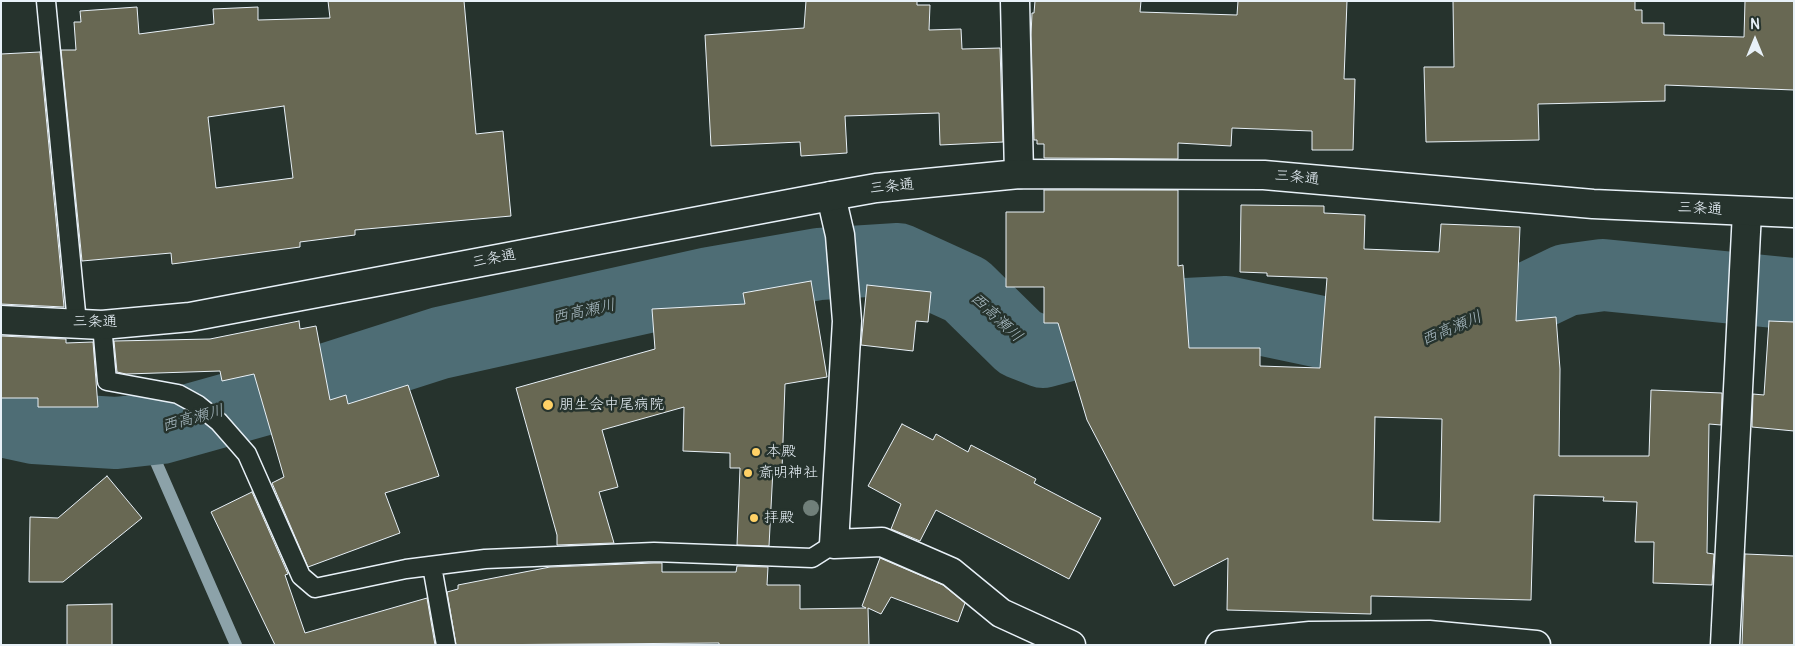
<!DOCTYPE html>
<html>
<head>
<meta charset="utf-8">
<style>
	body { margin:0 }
	#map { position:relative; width:1795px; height:646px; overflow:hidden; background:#26332d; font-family:Pangolin,sans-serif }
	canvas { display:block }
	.frame { position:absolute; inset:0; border:2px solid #e8f1f8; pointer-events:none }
	.north { position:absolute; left:1730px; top:15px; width:50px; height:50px; -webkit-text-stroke:4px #26332d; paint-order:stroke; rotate:0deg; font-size:14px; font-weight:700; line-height:20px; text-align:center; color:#e8f1f8 }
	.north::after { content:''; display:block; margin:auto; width:18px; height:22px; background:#e8f1f8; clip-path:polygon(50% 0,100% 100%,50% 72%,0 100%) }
</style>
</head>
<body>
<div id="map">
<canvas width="1795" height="646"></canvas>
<div class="frame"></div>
<div class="north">N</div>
</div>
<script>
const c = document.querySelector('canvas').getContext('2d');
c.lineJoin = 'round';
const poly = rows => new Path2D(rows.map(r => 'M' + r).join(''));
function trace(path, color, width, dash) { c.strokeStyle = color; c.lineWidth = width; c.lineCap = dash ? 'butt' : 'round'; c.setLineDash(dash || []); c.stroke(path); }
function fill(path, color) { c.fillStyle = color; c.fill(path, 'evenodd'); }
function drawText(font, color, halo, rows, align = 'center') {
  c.font = font + ' Pangolin,"Klee One",sans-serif'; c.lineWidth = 5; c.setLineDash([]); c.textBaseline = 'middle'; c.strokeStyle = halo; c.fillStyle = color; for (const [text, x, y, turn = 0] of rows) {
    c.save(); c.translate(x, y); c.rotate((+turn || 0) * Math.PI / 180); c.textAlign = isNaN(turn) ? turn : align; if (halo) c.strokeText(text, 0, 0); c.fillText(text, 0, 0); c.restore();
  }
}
const stream = poly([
	[142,430,236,645]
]);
const river = poly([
	[1,421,34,428,116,433,161,428,265,399,440,343,710,283,819,264,898,259,966,290,1020,343,1043,352,1186,314,1226,312,1383,345,1413,345,1514,305,1566,280,1603,275,1794,294]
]);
const building = poly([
	[328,1,464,1,476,134,503,131,511,216,355,230,355,235,300,242,300,247,172,264,171,253,82,261,61,50,76,50,74,22,81,22,80,11,137,7,139,34,214,24,213,9,258,7,258,20,330,18,328,1],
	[284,106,293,178,216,188,208,117,284,106],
	[806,1,917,1,917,5,930,5,929,30,961,29,962,49,1000,48,1003,142,940,145,939,113,845,116,847,153,801,156,800,142,711,146,705,35,804,28,806,1],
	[1035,1,1141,1,1140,12,1237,15,1238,1,1347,1,1344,79,1355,79,1353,150,1312,150,1312,131,1232,128,1231,146,1178,143,1178,159,1044,158,1044,144,1037,144,1037,140,1034,140,1031,35,1032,13,1034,13,1035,1],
	[1453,1,1635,1,1635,10,1642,10,1642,23,1664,23,1664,35,1744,37,1745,1,1794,1,1794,90,1665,85,1665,101,1538,104,1539,140,1426,142,1424,67,1454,67,1453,1],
	[40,52,60,262,64,307,1,304,1,54,40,52],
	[1044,190,1178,190,1178,266,1183,265,1189,348,1260,348,1260,366,1320,368,1327,278,1267,276,1267,273,1240,272,1241,205,1324,206,1324,213,1365,215,1364,249,1439,252,1441,224,1520,227,1516,321,1556,317,1560,369,1559,456,1649,456,1651,390,1722,393,1721,425,1709,424,1707,553,1714,554,1712,585,1653,583,1654,542,1635,542,1637,502,1603,501,1604,497,1534,495,1531,600,1371,596,1371,614,1227,610,1228,558,1174,586,1087,420,1058,323,1044,323,1044,287,1006,287,1006,212,1044,212,1044,190],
	[1375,417,1442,419,1440,522,1373,520,1375,417],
	[811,281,827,377,785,384,782,470,773,469,769,546,737,545,740,468,730,468,730,453,683,451,684,407,602,430,618,487,599,492,614,543,557,545,557,535,516,388,655,349,652,309,745,304,743,293,811,281],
	[867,285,931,292,928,322,916,321,913,351,861,345,867,285],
	[299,321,300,329,316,326,330,400,346,395,348,404,408,385,439,476,385,493,400,533,308,567,272,483,284,477,254,374,222,381,220,371,126,374,117,372,114,341,210,339,299,321],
	[1769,321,1794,322,1794,431,1752,427,1753,394,1764,395,1769,321],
	[1,336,66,339,66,343,93,342,98,407,38,407,38,398,1,398,1,336],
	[902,424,933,440,936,434,968,452,971,445,1036,479,1034,483,1101,518,1069,579,936,510,920,541,891,529,901,504,868,486,902,424],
	[107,476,142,518,63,582,29,582,30,517,58,518,107,476],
	[252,492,288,574,285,575,305,633,427,598,435,645,275,645,211,512,252,492],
	[1745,554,1794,556,1794,645,1742,645,1745,554],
	[880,558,943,585,965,603,958,622,891,597,881,614,868,608,869,645,719,645,719,643,456,645,447,592,458,589,458,585,550,567,654,563,662,563,662,572,736,572,737,566,768,567,767,585,800,585,800,609,866,608,862,606,880,558],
	[112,604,112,645,67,645,67,605,112,604]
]);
const lane = poly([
	[46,1,77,323],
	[102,325,107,381,178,394,198,405,219,422,247,454,301,576,315,588,406,569,485,559,654,552,812,558,834,544],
	[432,566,446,645]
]);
const street = poly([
	[1015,1,1019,174],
	[831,196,840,235,847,321,834,544,882,542,951,572,1001,613,1071,645],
	[1220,645,1310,636,1429,635,1536,645],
	[1725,645,1747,212]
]);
const secondary = poly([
	[1,320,102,325,190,317,831,196,876,188,1019,174,1264,175,1593,204,1794,213]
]);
const trees = [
	[811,508]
];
const markers = [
	[548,405,6,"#ffd166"],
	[756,452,5,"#ffd166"],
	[748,473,5,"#ffd166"],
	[754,518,5,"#ffd166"]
];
const streetNames = [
	["三条通",1297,178,5],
	["三条通",892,187,-6],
	["三条通",1700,209,3],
	["三条通",494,259,-11],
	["三条通",95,322]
];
const poiNames = [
	["朋生会中尾病院",559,405],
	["本殿",766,452],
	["斎明神社",758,473],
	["拝殿",764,518]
];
const waterNames = [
	["西高瀬川",584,312,-12],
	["西高瀬川",996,318,43],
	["西高瀬川",1452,329,-23],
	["西高瀬川",193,419,-15]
];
trace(stream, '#8ca2a9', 12);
trace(river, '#4e6d75', 72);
fill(building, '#686853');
trace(building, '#e8f1f8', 1);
trace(lane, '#e8f1f8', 21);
trace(street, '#e8f1f8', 31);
trace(secondary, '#e8f1f8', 31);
trace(lane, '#26332d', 18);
trace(street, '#26332d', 28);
trace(secondary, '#26332d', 28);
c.fillStyle = '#707f79';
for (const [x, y] of trees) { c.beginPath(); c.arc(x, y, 8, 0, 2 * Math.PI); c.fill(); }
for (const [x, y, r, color] of markers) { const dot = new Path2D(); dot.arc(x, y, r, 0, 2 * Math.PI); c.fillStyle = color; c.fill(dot); trace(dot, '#26332d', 2); }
drawText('15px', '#e8f1f8', '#26332d', streetNames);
drawText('15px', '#e8f1f8', '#26332d', poiNames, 'left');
drawText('italic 16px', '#aabcc4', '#26332d', waterNames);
</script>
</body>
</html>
